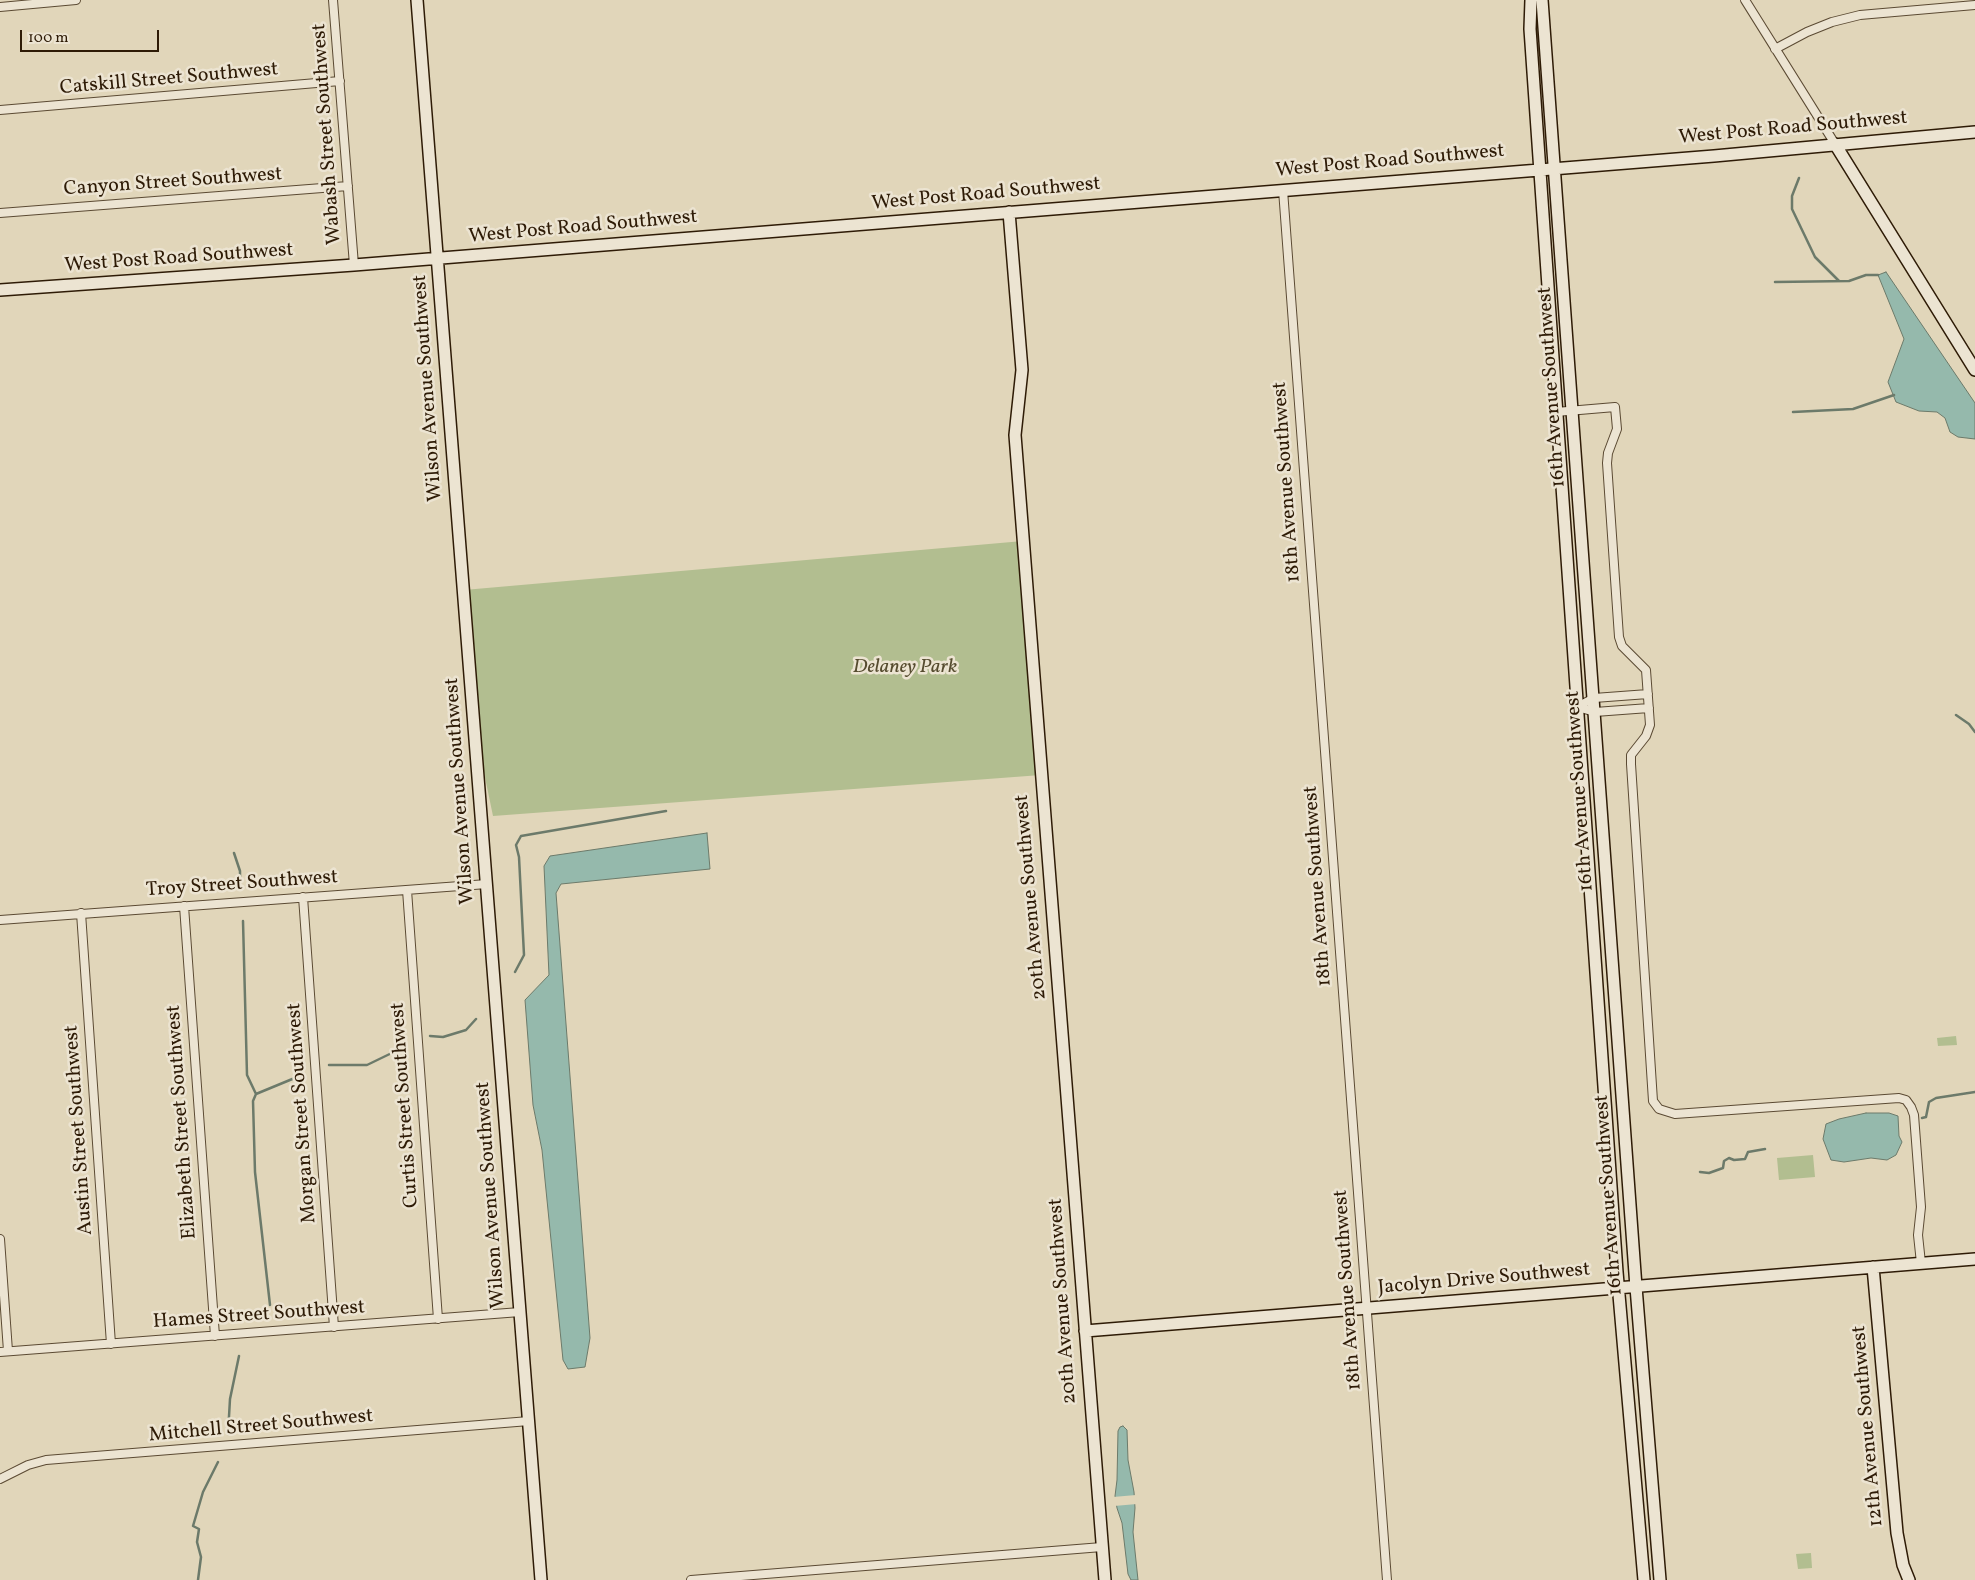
<!DOCTYPE html>
<html>
<head>
<meta charset="utf-8">
<style>
	body { margin:0 }
	#map { position:relative; width:1975px; height:1580px; overflow:hidden; background:#e1d6ba; font-family:Vollkorn,serif }
	canvas { display:block }
	.scale { position:absolute; left:20px; top:30px; width:139px; height:22px; box-sizing:border-box; border:2px solid #2e1b06; border-top:0; padding-left:6px; font-size:15px; line-height:18px; white-space:nowrap; color:#2e1b06; -webkit-text-stroke:4px #ece4d2; paint-order:stroke }
</style>
</head>
<body>
<div id="map">
<canvas width="1975" height="1580"></canvas>
<div class="scale">100 m</div>
</div>
<script>
const c = document.querySelector('canvas').getContext('2d');
c.lineJoin = 'round';
function fill(path, color) { c.fillStyle = color; c.fill(path, 'evenodd'); }
const poly = rows => new Path2D(rows.map(r => 'M' + r).join(''));
function trace(path, color, width, dash) { c.strokeStyle = color; c.lineWidth = width; c.lineCap = dash ? 'butt' : 'round'; c.setLineDash(dash || []); c.stroke(path); }
function drawText(font, color, halo, rows, align = 'center') {
  c.font = font + ' Vollkorn,serif'; c.lineWidth = 5; c.setLineDash([]); c.textBaseline = 'middle'; c.strokeStyle = halo; c.fillStyle = color; for (const [text, x, y, turn = 0] of rows) {
    c.save(); c.translate(x, y); c.rotate((+turn || 0) * Math.PI / 180); c.textAlign = isNaN(turn) ? turn : align; if (halo) c.strokeText(text, 0, 0); c.fillText(text, 0, 0); c.restore();
  }
}
const green = poly([
	[1023,541,1041,775,493,816,474,724,464,590],
	[1956,1036,1957,1045,1938,1046,1937,1038],
	[1813,1155,1815,1177,1779,1180,1777,1158],
	[1811,1553,1812,1568,1798,1569,1796,1554]
]);
const water = poly([
	[1886,272,1975,403,1975,439,1958,437,1950,432,1945,418,1937,412,1919,411,1896,402,1888,382,1904,339,1878,275,1886,272],
	[707,833,710,869,561,884,556,893,590,1338,585,1367,568,1369,563,1360,542,1150,533,1105,525,1000,549,975,544,866,550,856,707,833],
	[1866,1113,1889,1113,1898,1116,1899,1136,1902,1142,1896,1155,1887,1160,1871,1158,1844,1162,1831,1160,1823,1139,1826,1124,1839,1119,1866,1113],
	[1123,1426,1127,1430,1128,1460,1134,1492,1135,1508,1133,1532,1138,1580,1131,1580,1128,1574,1122,1523,1117,1508,1115,1496,1117,1480,1118,1431,1120,1427,1123,1426]
]);
const pier = poly([
	[1136,1495,1137,1504,1114,1506,1113,1497]
]);
const stream = poly([
	[1799,178,1792,196,1792,209,1815,257,1839,281],
	[1775,282,1849,281,1866,275,1878,275],
	[1793,412,1853,409,1894,395],
	[1956,715,1969,724,1975,732],
	[234,853,240,871,240,887],
	[243,921,247,1075,256,1094],
	[515,972,524,955,519,857,516,845,521,836,666,811],
	[430,1036,443,1037,466,1030,476,1019],
	[329,1065,367,1065,400,1049],
	[1922,1118,1926,1117,1929,1102,1936,1098,1975,1092],
	[1700,1172,1709,1173,1723,1168,1724,1161,1729,1158,1734,1160,1745,1159,1748,1152,1765,1149],
	[270,1305,255,1172,253,1101,256,1094,302,1075],
	[228,1434,230,1399,239,1356],
	[198,1580,201,1557,197,1542,199,1529,193,1526,203,1492,218,1462]
]);
const street = poly([
	[333,0,354,265],
	[1745,0,1835,144],
	[0,7,76,0],
	[1775,49,1807,32,1832,22,1860,15,1975,5],
	[0,110,340,81],
	[1283,190,1387,1580],
	[0,213,348,186],
	[1556,412,1615,407,1617,429,1608,453,1607,463,1619,637,1622,646,1646,670,1650,725,1646,736,1631,755,1631,764,1653,1101,1659,1109,1675,1114,1899,1098,1906,1100,1911,1107,1914,1115,1921,1207,1918,1235,1921,1263],
	[1577,707,1594,698,1648,694],
	[1577,707,1595,712,1649,708],
	[407,890,438,1319],
	[303,897,334,1327],
	[184,906,215,1336],
	[81,913,111,1344],
	[0,920,487,884],
	[0,1239,8,1351],
	[0,1352,520,1312],
	[0,1479,28,1465,46,1460,529,1421],
	[691,1580,1102,1547]
]);
const secondary = poly([
	[417,0,541,1580],
	[1531,0,1530,29,1617,1272,1644,1580],
	[1542,0,1636,1287,1660,1580],
	[1835,144,1975,370],
	[1009,212,1022,370,1015,435,1105,1580],
	[0,290,354,265,1714,156,1975,132],
	[1873,1267,1897,1533,1903,1565,1909,1580],
	[1085,1331,1975,1259]
]);
const streetNames = [
	["Catskill Street Southwest",169,80,-5],
	["West Post Road Southwest",1793,129,-5],
	["Wabash Street Southwest",328,134,-94],
	["West Post Road Southwest",1390,162,-5],
	["Canyon Street Southwest",173,183,-4],
	["West Post Road Southwest",986,195,-5],
	["West Post Road Southwest",583,228,-5],
	["West Post Road Southwest",179,259,-4],
	["16th Avenue Southwest",1553,387,-94],
	["Wilson Avenue Southwest",429,388,-94],
	["18th Avenue Southwest",1288,482,-94],
	["Wilson Avenue Southwest",461,791,-94],
	["16th Avenue Southwest",1581,791,-94],
	["Troy Street Southwest",242,885,-4],
	["18th Avenue Southwest",1319,886,-94],
	["20th Avenue Southwest",1032,897,-95],
	["Curtis Street Southwest",406,1105,-94],
	["Morgan Street Southwest",303,1113,-94],
	["Elizabeth Street Southwest",183,1122,-94],
	["Austin Street Southwest",80,1130,-94],
	["Wilson Avenue Southwest",492,1195,-94],
	["16th Avenue Southwest",1610,1195,-94],
	["Jacolyn Drive Southwest",1484,1280,-5],
	["18th Avenue Southwest",1349,1290,-94],
	["20th Avenue Southwest",1064,1301,-94],
	["Hames Street Southwest",259,1316,-4],
	["12th Avenue Southwest",1869,1426,-95],
	["Mitchell Street Southwest",261,1427,-5]
];
const parkNames = [
	["Delaney Park",905,668]
];
fill(green, '#b2be90');
fill(water, '#95b9ac');
trace(water, '#6c7a6a', 1);
fill(pier, '#e1d6ba');
trace(stream, '#6c7a6a', 2.5);
trace(street, '#5b4a33', 10);
trace(secondary, '#2e1b06', 14);
trace(street, '#ece4d2', 8);
trace(secondary, '#ece4d2', 11);
drawText('20px', '#2e1b06', '#ece4d2', streetNames);
drawText('italic 20px', '#564c2f', '#ece4d2', parkNames);
</script>
</body>
</html>
